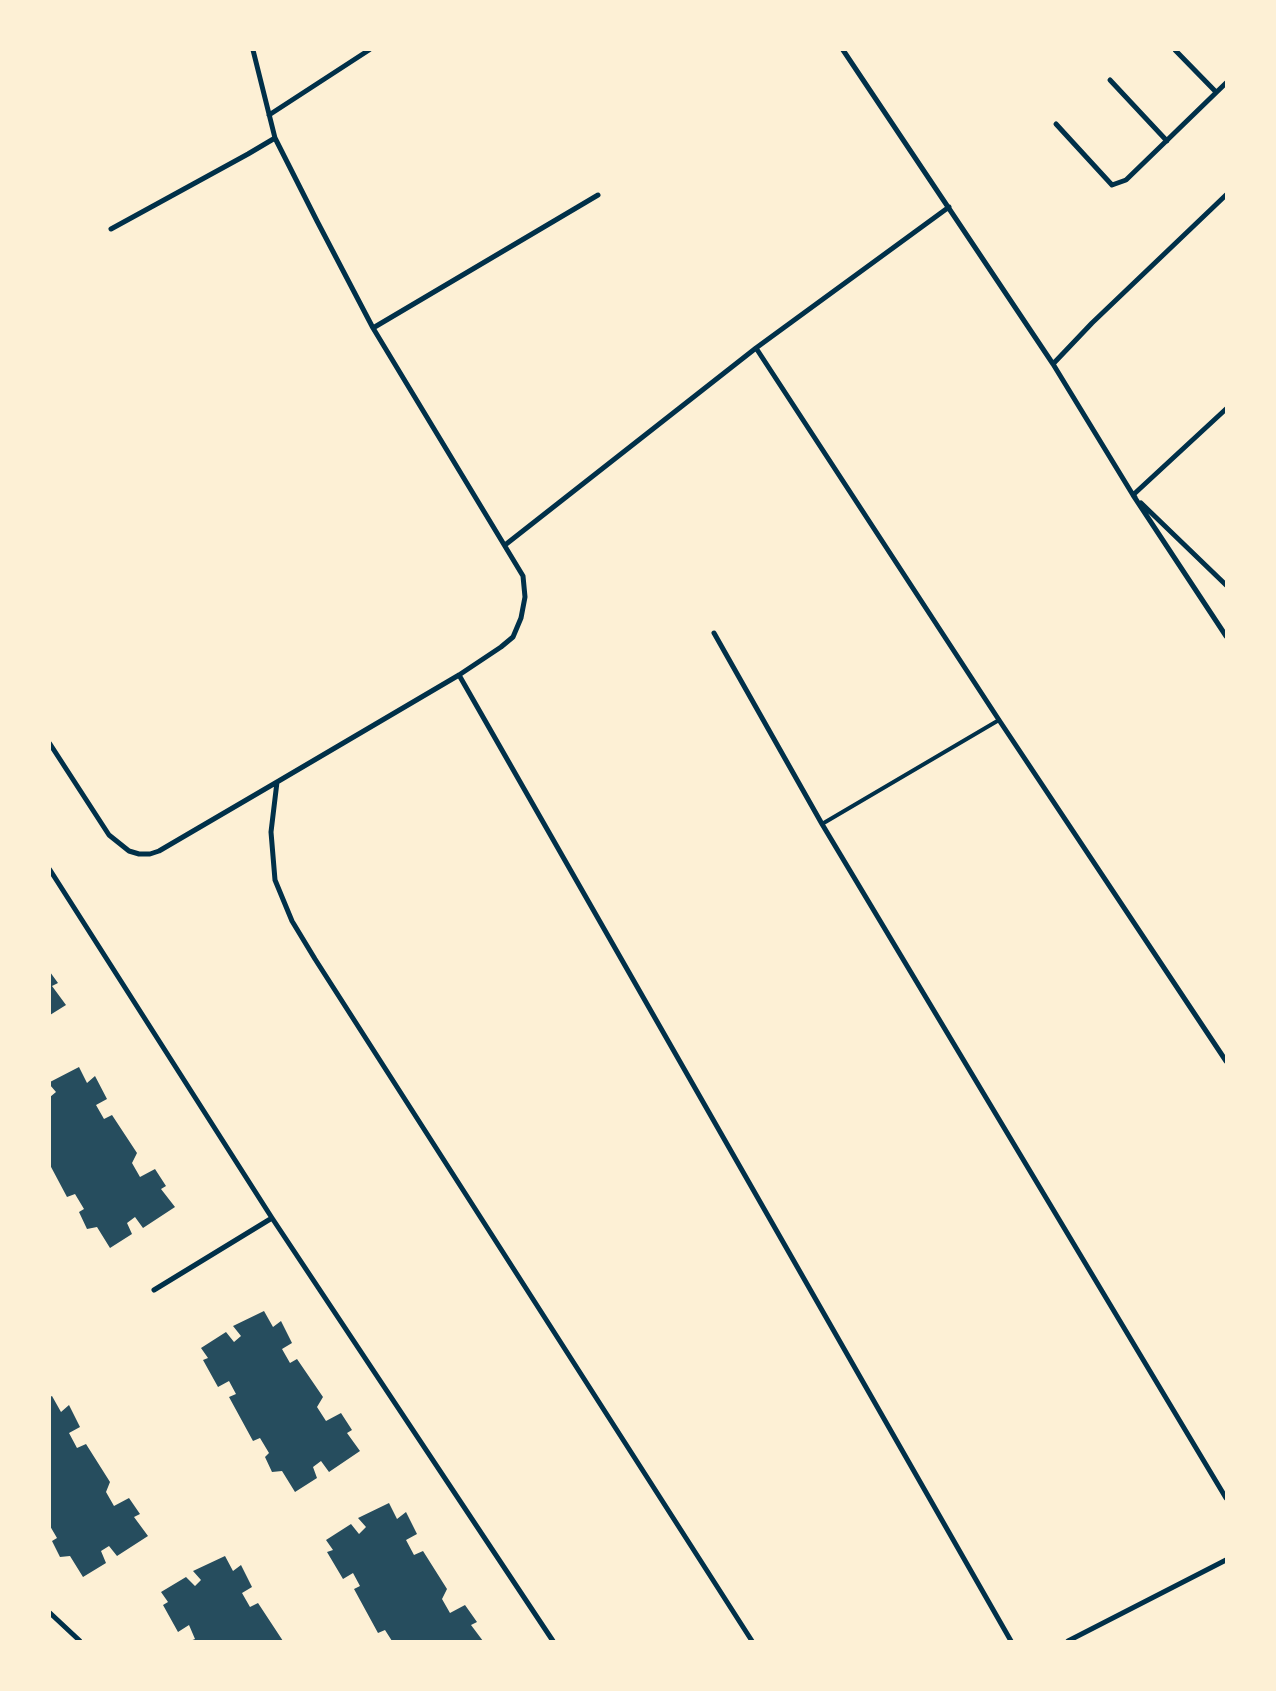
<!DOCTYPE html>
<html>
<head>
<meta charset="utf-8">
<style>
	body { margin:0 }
	#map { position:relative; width:1276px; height:1691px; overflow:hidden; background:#fdf0d5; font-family:"Public Sans",sans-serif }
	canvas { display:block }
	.frame { position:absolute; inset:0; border:51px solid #fdf0d5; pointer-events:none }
</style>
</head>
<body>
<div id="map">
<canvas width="1276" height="1691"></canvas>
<div class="frame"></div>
</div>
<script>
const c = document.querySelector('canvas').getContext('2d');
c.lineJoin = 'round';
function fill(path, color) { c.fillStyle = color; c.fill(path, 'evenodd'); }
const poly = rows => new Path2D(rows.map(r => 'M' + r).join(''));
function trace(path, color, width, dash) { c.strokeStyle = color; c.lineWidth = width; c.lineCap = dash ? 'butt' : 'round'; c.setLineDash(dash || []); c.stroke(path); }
const building = poly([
	[50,972,58,983,52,986,66,1005,50,1015],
	[79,1067,87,1083,95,1076,107,1099,96,1105,104,1119,112,1115,137,1153,132,1163,140,1177,155,1169,166,1186,161,1189,175,1207,143,1228,135,1217,127,1223,132,1234,110,1248,97,1227,87,1229,79,1212,84,1209,75,1194,67,1197,50,1165,50,1097,56,1092,50,1085,50,1082],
	[264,1311,273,1327,281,1321,292,1343,282,1349,290,1363,297,1359,323,1397,317,1407,326,1421,341,1413,352,1430,347,1433,360,1451,329,1472,321,1461,313,1467,317,1478,295,1492,282,1471,272,1472,265,1457,269,1453,260,1438,253,1441,229,1397,236,1394,229,1381,218,1387,203,1360,208,1358,201,1348,226,1332,234,1342,241,1336,233,1326],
	[52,1396,61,1412,69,1405,80,1427,69,1433,77,1448,86,1444,110,1482,106,1492,114,1506,129,1498,140,1514,134,1517,148,1536,117,1556,109,1546,101,1551,106,1563,83,1577,70,1556,60,1557,52,1541,57,1538,50,1526,50,1397],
	[389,1503,397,1519,406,1512,417,1534,406,1540,414,1555,423,1551,447,1589,442,1599,450,1613,465,1605,477,1622,471,1625,483,1641,392,1641,385,1630,378,1633,354,1589,360,1586,353,1573,343,1579,327,1552,333,1550,326,1540,351,1524,359,1534,366,1527,358,1518],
	[225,1556,233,1571,241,1565,252,1587,242,1593,250,1607,258,1603,283,1641,190,1641,195,1639,189,1625,178,1632,163,1605,168,1602,161,1592,186,1577,195,1586,201,1580,193,1571]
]);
const service = poly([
	[822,824,999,720]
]);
const minor = poly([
	[843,50,1053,364,1133,495,1226,636],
	[1175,50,1216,92],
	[1110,80,1167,141],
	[269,115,369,50],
	[1056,124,1112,185,1126,180,1226,83],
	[111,229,248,154,275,138],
	[373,328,598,195],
	[756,348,999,720,1226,1061],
	[1053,364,1092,323,1226,195],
	[1135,497,1133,495,1226,409],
	[1141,503,1226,585],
	[505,545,756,348,949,207],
	[714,633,822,824,1226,1498],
	[459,675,1011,1641],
	[50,744,109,835,129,851,139,854,150,854,159,851,277,782,459,675,501,647,513,637,521,618,525,597,523,576,373,328,317,221,275,138,253,50],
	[277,782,271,832,275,880,292,921,315,959,752,1641],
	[50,870,272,1218,553,1641],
	[154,1290,272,1218],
	[50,1613,80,1641],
	[1068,1641,1226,1560]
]);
fill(building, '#264d5e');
trace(service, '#003049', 4);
trace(minor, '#003049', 5);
</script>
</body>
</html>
